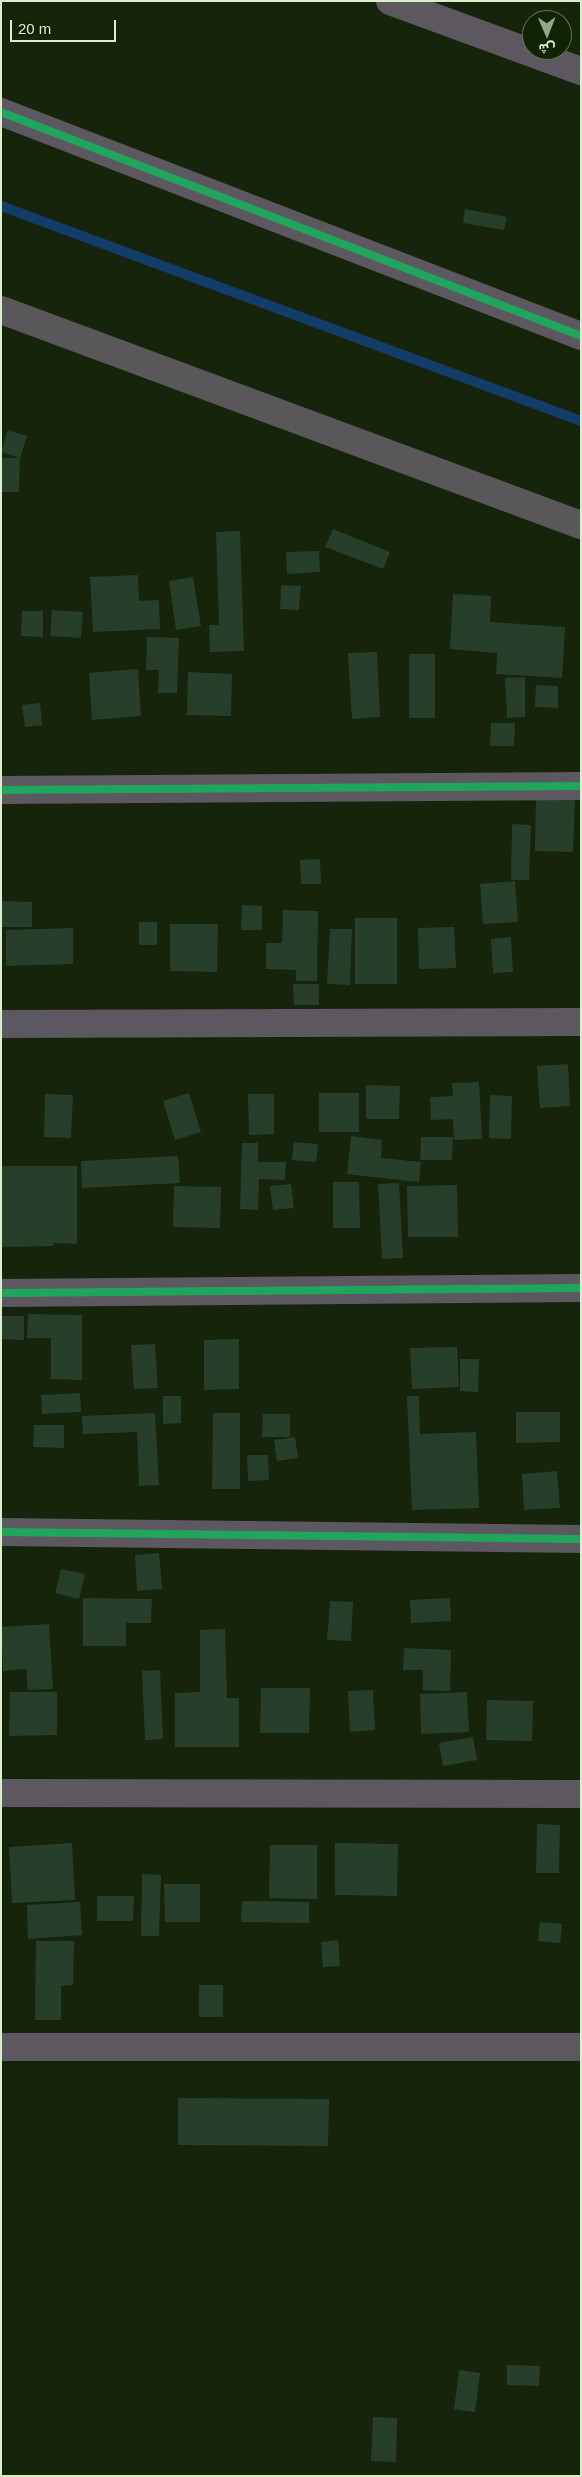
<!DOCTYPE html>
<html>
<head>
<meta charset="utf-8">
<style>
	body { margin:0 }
	#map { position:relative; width:582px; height:2477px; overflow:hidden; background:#15240a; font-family:Helvetica,Vazirmatn,sans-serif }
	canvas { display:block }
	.frame { position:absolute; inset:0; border:2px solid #d9efcc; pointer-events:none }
	.north { position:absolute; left:522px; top:10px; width:50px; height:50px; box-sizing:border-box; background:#102302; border:1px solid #607553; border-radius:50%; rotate:179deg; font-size:14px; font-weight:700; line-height:20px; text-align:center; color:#d9efcc }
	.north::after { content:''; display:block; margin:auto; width:18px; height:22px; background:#94a888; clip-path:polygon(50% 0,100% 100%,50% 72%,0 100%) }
	.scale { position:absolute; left:10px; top:20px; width:106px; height:22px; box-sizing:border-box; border:2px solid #d9efcc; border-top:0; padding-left:6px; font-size:15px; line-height:18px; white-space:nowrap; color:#d9efcc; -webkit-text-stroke:4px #102302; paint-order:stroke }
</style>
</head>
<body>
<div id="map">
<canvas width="582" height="2477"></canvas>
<div class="frame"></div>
<div class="north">ش</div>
<div class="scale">20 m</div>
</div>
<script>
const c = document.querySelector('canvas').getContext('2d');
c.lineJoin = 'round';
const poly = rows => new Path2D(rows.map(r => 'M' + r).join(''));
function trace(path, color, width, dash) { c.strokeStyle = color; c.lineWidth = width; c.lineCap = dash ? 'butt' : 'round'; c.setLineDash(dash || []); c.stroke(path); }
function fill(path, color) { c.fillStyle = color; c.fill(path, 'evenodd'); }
const stream = poly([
	[1,206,581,421]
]);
const building = poly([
	[465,209,507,217,504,230,463,223],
	[8,430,27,436,20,458,1,452],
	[1,458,20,458,19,492,1,492],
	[333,529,390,552,383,569,325,547],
	[240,531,244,651,210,652,209,625,219,625,216,532],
	[319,551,320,572,287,574,286,552],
	[138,575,139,601,159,600,160,629,93,632,90,577],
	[193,577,201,626,176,630,169,581],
	[281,585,301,586,299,610,280,609],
	[453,594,491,596,490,622,565,627,562,678,496,674,497,653,450,649],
	[52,610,83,612,81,638,50,636],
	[22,611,43,611,43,637,21,636],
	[147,637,179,638,177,693,158,693,159,670,146,670],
	[377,652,380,717,352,719,348,653],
	[409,654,435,654,435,718,409,718],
	[138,669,141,716,92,720,89,673],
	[188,672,232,674,231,716,187,715],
	[525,677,525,717,507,718,505,678],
	[536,685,558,686,558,708,535,707],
	[40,703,42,725,25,727,22,705],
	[491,723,515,723,514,746,490,746],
	[536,796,575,797,573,852,535,851],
	[512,824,531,825,529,880,511,880],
	[320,859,321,884,301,884,300,860],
	[515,881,518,922,483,924,480,884],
	[1,901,32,902,32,927,1,927],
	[242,905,262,906,262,930,241,930],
	[283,910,318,911,317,981,296,981,296,970,266,969,266,943,282,943],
	[355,918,397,918,397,984,355,984],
	[139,922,157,922,157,945,139,945],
	[170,924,218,924,217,972,170,971],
	[454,927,456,968,419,969,418,928],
	[73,928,73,964,6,966,6,930],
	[330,929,352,929,350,985,327,984],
	[511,937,513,972,493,973,491,939],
	[293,984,319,984,319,1005,294,1005],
	[568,1064,570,1106,540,1108,537,1066],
	[479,1082,482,1139,454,1140,453,1119,431,1120,430,1097,453,1096,452,1083],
	[366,1085,400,1086,399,1119,366,1119],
	[189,1093,201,1132,175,1140,163,1101],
	[319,1093,359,1093,359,1132,319,1132],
	[45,1094,73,1095,71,1138,44,1137],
	[248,1094,274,1094,274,1134,249,1135],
	[490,1095,512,1096,511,1139,489,1138],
	[351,1136,382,1140,381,1158,421,1162,419,1182,347,1174],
	[421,1137,453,1137,452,1160,420,1160],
	[294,1142,318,1144,316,1162,292,1160],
	[242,1143,258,1143,258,1162,286,1162,285,1180,259,1179,258,1210,240,1209],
	[178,1156,180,1183,82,1188,81,1161],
	[2,1166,77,1166,77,1244,54,1243,54,1246,2,1247],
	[333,1182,359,1182,360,1228,333,1228],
	[399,1183,403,1258,382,1259,378,1184],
	[291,1184,294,1208,273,1210,270,1186],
	[457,1185,458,1237,408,1237,407,1186],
	[174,1186,221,1187,220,1228,173,1227],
	[28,1314,82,1315,82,1380,51,1379,51,1338,27,1338],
	[1,1316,24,1316,24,1340,1,1339],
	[239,1339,239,1389,204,1390,204,1340],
	[155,1344,158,1388,134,1389,131,1345],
	[457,1347,459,1387,412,1389,410,1348],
	[460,1359,479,1359,478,1392,460,1391],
	[80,1393,81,1412,42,1414,41,1395],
	[163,1396,181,1396,181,1423,163,1424],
	[407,1396,419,1396,420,1434,476,1432,479,1508,412,1510],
	[516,1412,560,1412,560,1442,516,1443],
	[155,1413,159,1485,139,1486,137,1432,83,1434,82,1416],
	[213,1413,240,1413,240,1489,212,1489],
	[263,1414,290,1414,290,1437,262,1437],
	[34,1425,64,1425,64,1448,33,1447],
	[295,1437,298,1458,277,1461,274,1440],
	[247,1455,268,1455,269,1480,248,1481],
	[557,1471,560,1508,524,1510,522,1474],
	[159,1553,162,1589,137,1591,135,1555],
	[61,1569,85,1574,79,1599,55,1593],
	[83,1598,152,1599,151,1623,126,1623,126,1646,83,1646],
	[450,1598,451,1621,411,1623,410,1600],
	[330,1601,353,1602,351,1641,327,1640],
	[49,1624,53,1689,28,1690,26,1669,3,1671,1,1627],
	[225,1629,227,1698,239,1698,239,1747,175,1747,175,1693,200,1692,200,1630],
	[404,1648,451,1650,450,1691,423,1690,423,1670,403,1670],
	[160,1670,163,1739,145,1740,142,1671],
	[261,1688,310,1688,309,1733,260,1733],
	[373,1690,375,1730,350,1732,348,1691],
	[10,1692,57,1692,57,1735,9,1736],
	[467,1692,469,1732,421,1734,420,1694],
	[487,1700,533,1701,532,1741,486,1740],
	[473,1737,477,1760,443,1766,439,1743],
	[537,1824,560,1825,559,1873,536,1873],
	[72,1843,75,1900,12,1903,9,1847],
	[335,1843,398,1844,397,1896,335,1895],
	[270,1845,317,1845,317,1899,269,1898],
	[142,1874,161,1875,159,1936,141,1936],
	[164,1884,200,1884,200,1922,165,1922],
	[97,1896,134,1896,133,1921,97,1921],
	[242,1901,309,1902,309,1923,241,1922],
	[80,1902,82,1935,28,1939,27,1905],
	[540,1922,562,1924,560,1943,538,1941],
	[338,1940,340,1966,323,1967,321,1942],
	[36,1941,74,1941,73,1985,61,1986,61,2020,35,2020],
	[199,1985,223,1985,223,2017,199,2017],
	[178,2098,329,2099,328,2146,178,2145],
	[507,2365,540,2366,539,2386,507,2385],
	[459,2370,480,2373,475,2412,454,2409],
	[373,2417,397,2418,396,2462,371,2461]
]);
const minor = poly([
	[390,1,581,71],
	[1,112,581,336],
	[1,790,581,786],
	[1,1024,581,1022],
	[1,1293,581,1288],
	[1,1532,581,1539],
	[1,1793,581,1794],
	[1,2047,581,2047]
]);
const primary = poly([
	[1,310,581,525]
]);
const cycleway = poly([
	[1,112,581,336],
	[1,790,581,786],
	[1,1293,581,1288],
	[1,1532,581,1539]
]);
trace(stream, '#133d68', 10);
fill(building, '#273f2a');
trace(minor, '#5d5760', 28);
trace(primary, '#59575a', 28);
trace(cycleway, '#20a55d', 8);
</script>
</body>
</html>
